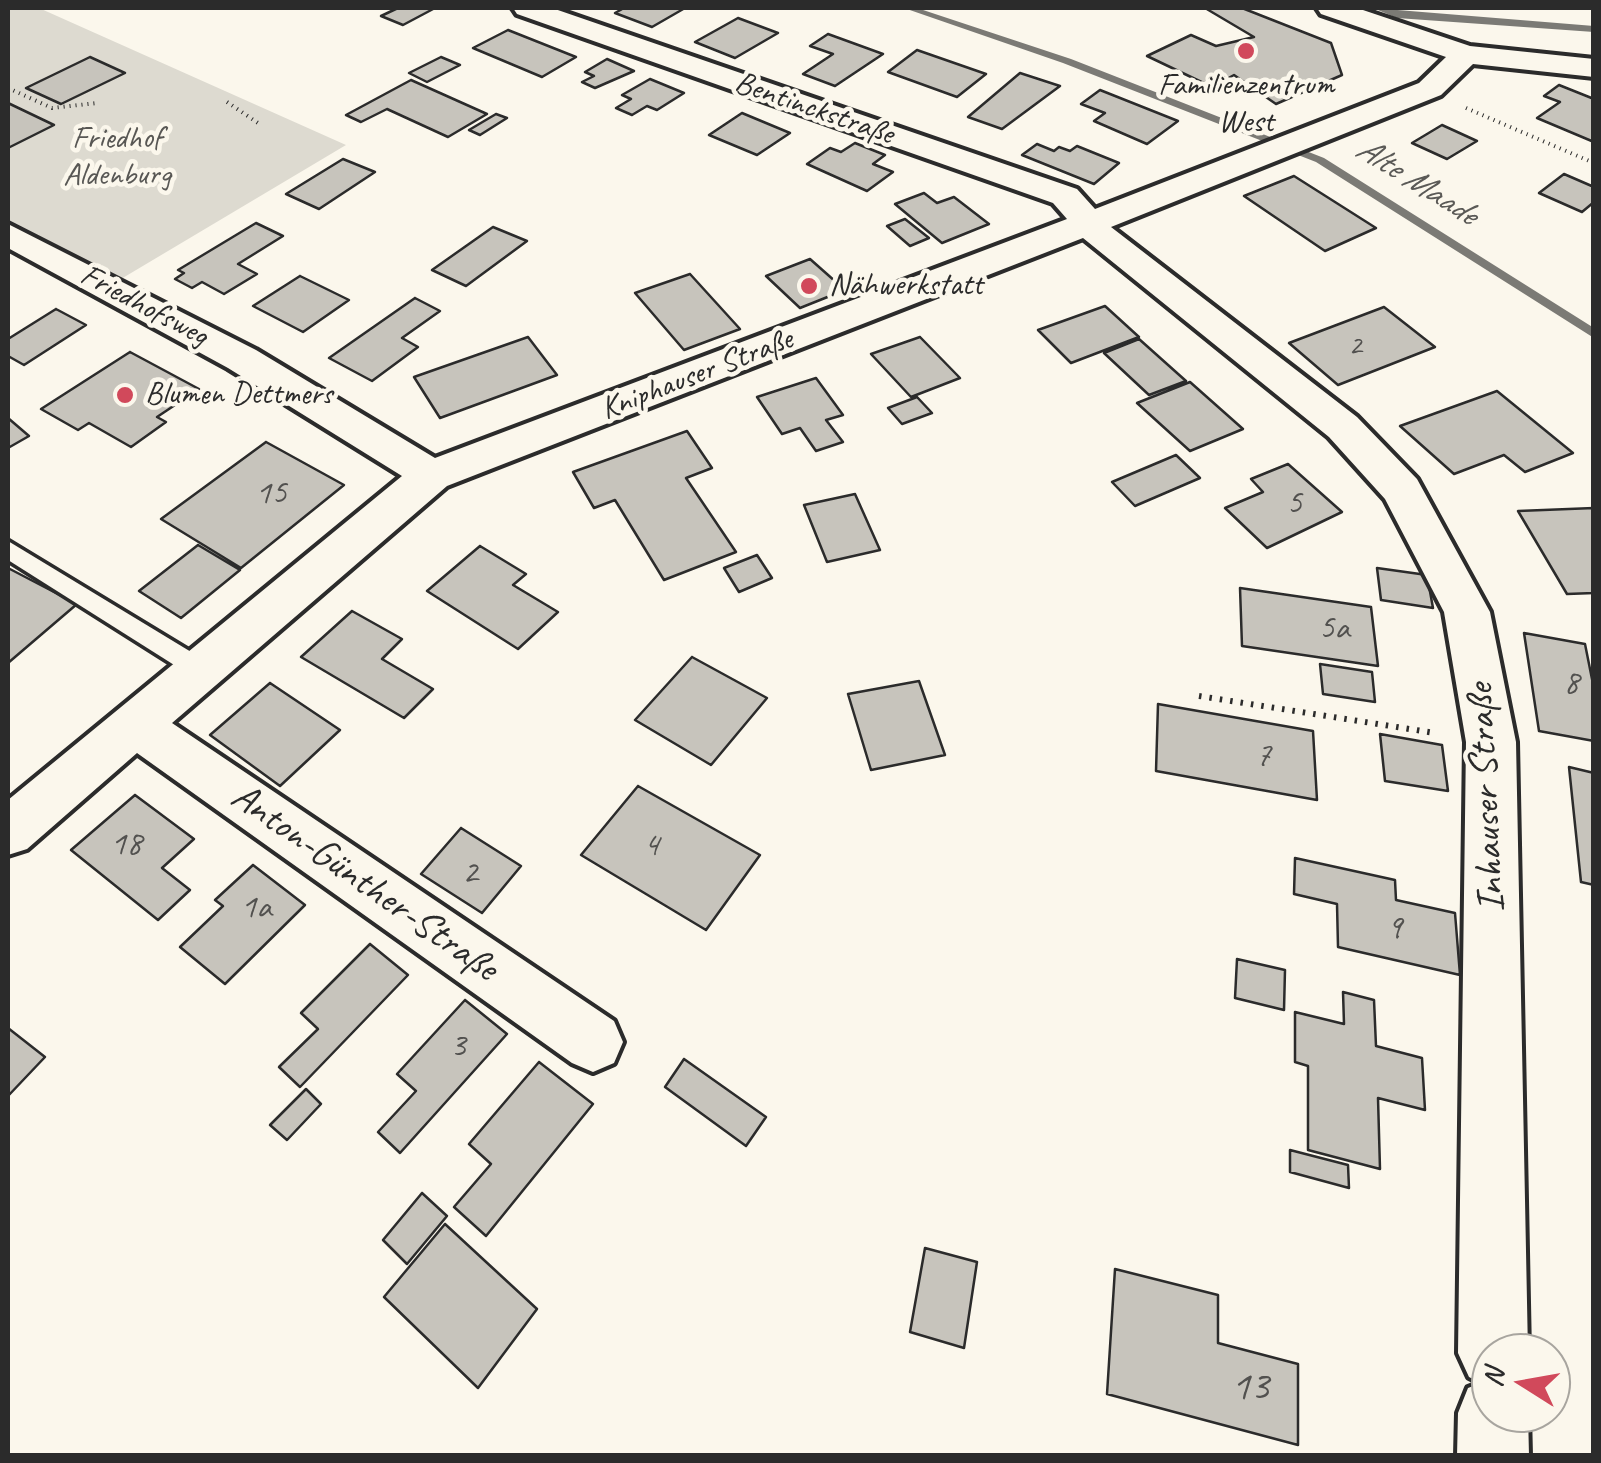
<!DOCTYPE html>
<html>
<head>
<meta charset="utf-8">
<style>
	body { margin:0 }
	#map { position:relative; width:1601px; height:1463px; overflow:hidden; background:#fbf7ec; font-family:Caveat,sans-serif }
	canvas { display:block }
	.frame { position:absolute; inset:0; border:10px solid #2b2b2b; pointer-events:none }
	.north { position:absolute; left:1471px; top:1333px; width:100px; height:100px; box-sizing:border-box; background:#fbf7ec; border:2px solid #a8a59f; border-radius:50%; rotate:281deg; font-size:28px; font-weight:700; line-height:40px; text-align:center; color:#2b2b2b }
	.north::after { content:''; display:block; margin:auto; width:35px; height:45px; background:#d1495b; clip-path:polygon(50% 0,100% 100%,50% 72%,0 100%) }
</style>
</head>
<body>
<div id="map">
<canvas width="1601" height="1463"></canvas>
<div class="frame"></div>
<div class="north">N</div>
</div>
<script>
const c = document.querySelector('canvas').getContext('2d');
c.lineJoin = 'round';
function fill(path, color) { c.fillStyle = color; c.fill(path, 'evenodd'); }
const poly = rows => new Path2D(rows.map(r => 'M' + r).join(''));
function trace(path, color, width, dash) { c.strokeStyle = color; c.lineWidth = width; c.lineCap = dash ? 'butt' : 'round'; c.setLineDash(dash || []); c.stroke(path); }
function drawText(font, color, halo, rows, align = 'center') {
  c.font = font + ' Caveat,sans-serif'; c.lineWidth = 9; c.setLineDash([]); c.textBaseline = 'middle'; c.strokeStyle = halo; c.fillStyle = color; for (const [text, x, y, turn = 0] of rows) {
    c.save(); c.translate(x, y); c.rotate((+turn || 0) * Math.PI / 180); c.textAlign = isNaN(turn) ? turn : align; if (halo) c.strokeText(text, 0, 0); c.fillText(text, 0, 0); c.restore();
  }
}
const green = poly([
	[8,8,39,8,346,145,121,279,32,233,8,248]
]);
const stream = poly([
	[904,8,917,8,1071,59,1324,158,1594,328,1594,338,1316,162,1063,63,904,8],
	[1373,8,1594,26,1594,32,1397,18,1373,8]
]);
const building = poly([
	[398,8,435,8,403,25,381,16,398,8],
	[624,8,685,8,652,27,615,13,624,8],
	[1205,8,1242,8,1331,43,1342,75,1276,104,1234,75,1212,87,1147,56,1191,35,1216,46,1254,37,1205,8],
	[738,18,778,33,735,58,695,42,738,18],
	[508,30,576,57,542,77,473,48,508,30],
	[828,34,883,54,835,86,803,74,833,54,810,46,828,34],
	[917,50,986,74,957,97,888,72,917,50],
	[90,57,125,73,61,104,26,88,90,57],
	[441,57,460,65,427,82,409,73,441,57],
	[607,59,634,71,595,88,582,82,594,76,585,72,607,59],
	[1020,73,1060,86,1002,129,968,117,1020,73],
	[650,79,684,93,657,110,647,106,632,115,616,108,631,99,622,95,650,79],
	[411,80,487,114,448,137,387,109,361,122,346,115,411,80],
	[1559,85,1594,99,1594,142,1537,118,1560,102,1544,96,1559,85],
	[1100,90,1178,121,1147,144,1094,121,1105,113,1081,104,1100,90],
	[8,103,54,125,8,148,8,103],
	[742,113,790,133,757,155,709,135,742,113],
	[496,114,507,118,480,135,469,130,496,114],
	[1442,125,1477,141,1447,159,1412,143,1442,125],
	[855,143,885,155,873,164,893,172,867,191,807,164,830,148,841,152,855,143],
	[1037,144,1054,151,1059,147,1070,151,1077,146,1119,163,1094,184,1022,155,1037,144],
	[343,159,375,172,319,209,286,194,343,159],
	[1564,174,1594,187,1594,202,1582,212,1539,193,1564,174],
	[1294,176,1376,228,1325,251,1244,196,1294,176],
	[924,193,937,203,954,197,989,224,942,243,895,204,924,193],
	[905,219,929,238,910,246,887,226,905,219],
	[256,223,283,236,238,264,257,274,224,294,202,282,192,288,175,279,184,273,178,270,256,223],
	[493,227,527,241,466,286,432,270,493,227],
	[810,259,845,290,800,308,766,276,810,259],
	[690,274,740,329,684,350,635,293,690,274],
	[300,276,349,300,303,332,253,306,300,276],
	[415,298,440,311,402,338,418,347,372,381,329,358,415,298],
	[1105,306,1139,337,1071,363,1038,330,1105,306],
	[1384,307,1435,347,1338,385,1289,343,1384,307],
	[56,309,86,325,24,365,8,356,8,339,56,309],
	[528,337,557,375,440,418,414,377,528,337],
	[920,337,960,378,911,397,871,354,920,337],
	[1139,339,1186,381,1149,395,1104,353,1139,339],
	[130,352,199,389,157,417,166,422,131,447,89,423,78,430,41,409,130,352],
	[816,378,843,415,826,420,843,442,816,451,800,428,782,434,757,397,816,378],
	[1190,382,1243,429,1190,451,1137,403,1190,382],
	[1497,391,1573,453,1525,472,1504,455,1454,474,1400,426,1497,391],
	[917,397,932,413,902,424,888,408,917,397],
	[8,418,29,436,8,448,8,418],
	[687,431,712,468,686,478,736,552,664,580,615,500,594,508,573,472,687,431],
	[266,442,344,485,241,568,161,519,266,442],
	[1176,455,1200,478,1135,506,1112,482,1176,455],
	[1288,464,1342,512,1267,548,1225,508,1263,492,1251,479,1288,464],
	[855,494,880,550,827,562,804,505,855,494],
	[1594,508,1594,593,1567,594,1518,511,1594,508],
	[198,545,240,570,181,618,139,591,198,545],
	[480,546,526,574,513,585,558,612,518,649,427,591,480,546],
	[757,555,772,578,739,592,724,568,757,555],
	[8,568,77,604,8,663,8,568],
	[1377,568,1427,575,1433,608,1381,600,1377,568],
	[1240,588,1371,607,1378,666,1242,646,1240,588],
	[352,611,402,639,382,659,433,689,404,718,301,657,352,611],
	[1524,633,1585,644,1594,689,1594,741,1539,731,1524,633],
	[692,657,767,698,711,765,635,720,692,657],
	[1320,664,1372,672,1375,702,1323,694,1320,664],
	[919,681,945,755,871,770,848,694,919,681],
	[270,683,340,730,280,786,210,735,270,683],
	[1158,704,1313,731,1317,800,1156,771,1158,704],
	[1380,734,1442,745,1448,791,1385,781,1380,734],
	[1569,767,1594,773,1594,885,1581,882,1569,767],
	[638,786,760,855,706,930,581,855,638,786],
	[135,795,194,839,162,868,190,890,158,920,71,850,135,795],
	[461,828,521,866,482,913,421,874,461,828],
	[1295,858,1395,880,1396,900,1455,913,1460,975,1338,947,1337,904,1294,894,1295,858],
	[253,865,305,905,225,984,180,947,223,906,215,900,253,865],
	[370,944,408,975,300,1087,279,1067,318,1029,301,1013,370,944],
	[1237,959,1285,970,1284,1010,1235,998,1237,959],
	[1343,992,1374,1000,1376,1046,1422,1058,1425,1110,1378,1098,1380,1169,1308,1150,1308,1066,1295,1062,1295,1012,1344,1024,1343,992],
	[465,1000,507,1034,400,1153,378,1132,416,1091,397,1074,465,1000],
	[8,1028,45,1057,8,1096,8,1028],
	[684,1059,766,1117,746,1146,665,1087,684,1059],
	[539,1062,593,1104,486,1236,454,1207,491,1164,469,1144,539,1062],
	[306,1089,321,1104,287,1140,270,1125,306,1089],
	[1290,1150,1348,1165,1349,1188,1290,1172,1290,1150],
	[422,1193,447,1216,407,1264,383,1240,422,1193],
	[445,1224,537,1309,478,1388,384,1297,445,1224],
	[925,1248,977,1262,964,1348,910,1332,925,1248],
	[1115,1269,1218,1295,1218,1343,1298,1364,1298,1445,1107,1394,1115,1269]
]);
const pathFar1 = poly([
	[8,12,12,14],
	[8,88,52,108,97,103],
	[227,102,258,123],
	[1466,108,1594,163]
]);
const path = poly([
	[1199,696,1435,733]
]);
const service = poly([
	[8,541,206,661,210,668,206,675,190,675,8,560,8,541]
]);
const minor = poly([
	[513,8,552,8,1077,189,1095,209,1419,83,1446,57,1321,14,1317,8,1357,8,1470,46,1594,59,1594,77,1473,64,1441,95,1111,227,1357,417,1417,479,1490,612,1516,742,1528,1353,1491,1353,1491,1413,1528,1413,1529,1456,1457,1456,1458,1413,1468,1388,1481,1383,1469,1377,1458,1353,1466,742,1444,612,1385,499,1329,437,1083,238,447,486,172,723,614,1021,623,1042,614,1063,593,1072,572,1063,137,753,27,849,8,855,8,800,402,476,228,368,8,248,8,224,256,350,435,458,1067,219,1053,203,517,14,513,8]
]);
const markers = [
	[1246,51,10,"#d1495b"],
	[809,286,10,"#d1495b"],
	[125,395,10,"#d1495b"]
];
const farNumbernames = [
	["2",1355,346]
];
const farPoinames = [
	["Familienzentrum",1246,86,"center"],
	["West",1246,123,"center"],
	["Nähwerkstatt",829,286],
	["Blumen Dettmers",145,395]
];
const farStreetnames = [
	["Bentinckstraße",814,109,19],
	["Friedhofsweg",144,306,28],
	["Kniphauser Straße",697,375,-21]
];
const farParknames = [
	["Friedhof",117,139],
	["Aldenburg",117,176]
];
const farWaternames = [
	["Alte Maade",1416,182,32]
];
const numberNames = [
	["15",271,494],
	["5",1294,504],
	["5a",1334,629],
	["8",1571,684],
	["7",1263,756],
	["18",126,845],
	["4",651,846],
	["2",470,873],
	["1a",256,908],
	["9",1394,929],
	["3",458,1047]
];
const streetNames = [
	["Inhauser Straße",1487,798,-93],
	["Anton-Günther-Straße",364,883,35]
];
const nearNumbernames = [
	["13",1250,1388]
];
fill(green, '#dddad0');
fill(stream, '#7b7a75');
fill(building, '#c7c4bc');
trace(building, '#2b2b2b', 2.5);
trace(service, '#2b2b2b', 7);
trace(minor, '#2b2b2b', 8);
trace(pathFar1, '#2b2b2b', 4, [1, 5]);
trace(path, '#2b2b2b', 6, [2.5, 8]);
fill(service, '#fbf7ec');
fill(minor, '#fbf7ec');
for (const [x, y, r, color] of markers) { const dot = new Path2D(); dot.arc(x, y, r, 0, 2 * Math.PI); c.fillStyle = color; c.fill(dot); trace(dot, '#fbf7ec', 4); }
drawText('30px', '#52514f', null, farNumbernames);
drawText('32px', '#2b2b2b', '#fbf7ec', farPoinames, 'left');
drawText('32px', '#2b2b2b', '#fbf7ec', farStreetnames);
drawText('32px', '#585754', '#fbf7ec', farParknames);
drawText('italic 35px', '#5a5956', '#fbf7ec', farWaternames);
drawText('35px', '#52514f', null, numberNames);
drawText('40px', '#2b2b2b', '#fbf7ec', streetNames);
drawText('42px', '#52514f', null, nearNumbernames);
</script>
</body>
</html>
